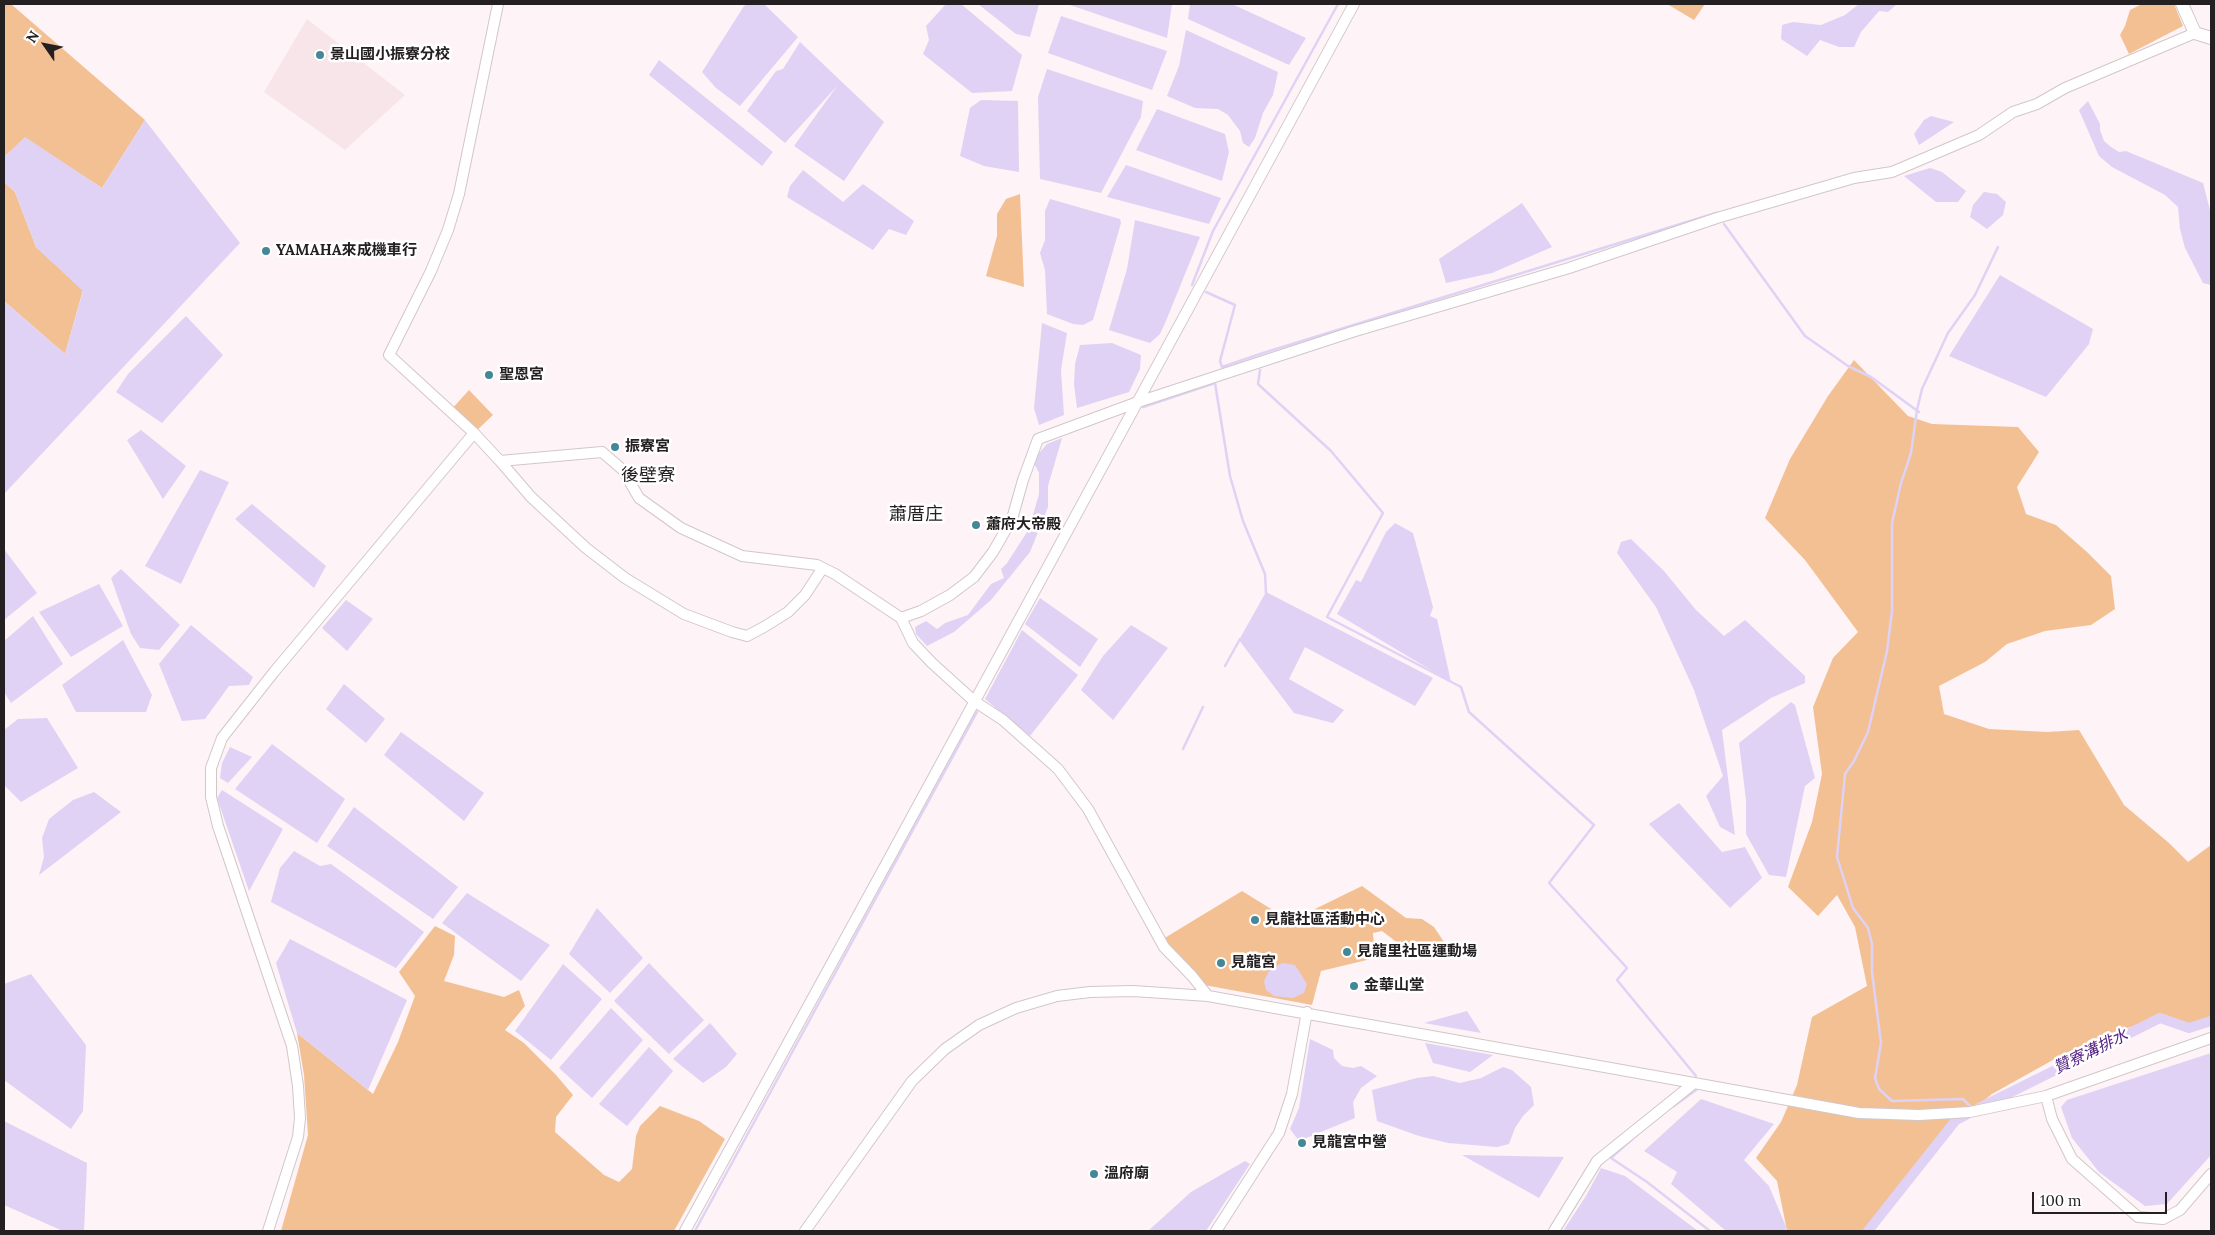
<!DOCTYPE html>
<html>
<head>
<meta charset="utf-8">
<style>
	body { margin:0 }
	#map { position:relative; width:2215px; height:1235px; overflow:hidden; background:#fef3f6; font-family:Lora,serif }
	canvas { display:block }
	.frame { position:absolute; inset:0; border:5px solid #242021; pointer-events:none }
	.north { position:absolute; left:20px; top:20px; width:50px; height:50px; -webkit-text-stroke:4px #fff; paint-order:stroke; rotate:303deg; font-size:14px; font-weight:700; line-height:20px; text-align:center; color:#242021 }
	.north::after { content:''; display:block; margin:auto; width:18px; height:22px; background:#242021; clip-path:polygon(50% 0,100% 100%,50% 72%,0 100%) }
	.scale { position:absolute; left:2032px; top:1192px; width:135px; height:22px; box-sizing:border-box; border:2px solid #242021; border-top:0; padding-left:6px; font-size:15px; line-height:18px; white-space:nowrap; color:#242021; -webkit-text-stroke:4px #fff; paint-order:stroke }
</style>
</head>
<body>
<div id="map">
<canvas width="2215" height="1235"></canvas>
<div class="frame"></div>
<div class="north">N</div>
<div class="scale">100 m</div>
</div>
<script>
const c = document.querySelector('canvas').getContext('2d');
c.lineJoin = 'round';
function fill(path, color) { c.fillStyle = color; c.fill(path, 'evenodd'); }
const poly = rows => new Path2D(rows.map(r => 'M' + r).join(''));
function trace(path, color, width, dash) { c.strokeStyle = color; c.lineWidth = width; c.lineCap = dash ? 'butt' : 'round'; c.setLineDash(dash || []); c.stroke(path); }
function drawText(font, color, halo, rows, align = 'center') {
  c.font = font + ' Lora,"Noto Sans TC",serif'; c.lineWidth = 5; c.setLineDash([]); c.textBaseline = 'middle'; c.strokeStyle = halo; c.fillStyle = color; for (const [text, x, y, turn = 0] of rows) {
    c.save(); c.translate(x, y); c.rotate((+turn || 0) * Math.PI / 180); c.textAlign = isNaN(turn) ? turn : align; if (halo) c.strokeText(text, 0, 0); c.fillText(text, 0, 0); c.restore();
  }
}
const built = poly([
	[307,19,405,95,345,150,264,92]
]);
const green = poly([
	[4,4,11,4,145,120,102,188,25,138,4,157],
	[1667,4,1705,4,1694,20],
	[2142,4,2174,4,2183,26,2129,54,2120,35,2125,26,2130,10],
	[4,182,15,192,36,247,83,290,65,354,4,301],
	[1020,194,1024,287,986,276,997,236,997,214,1006,199],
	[1854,360,1908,416,1932,424,2018,427,2039,452,2017,487,2026,514,2056,525,2087,552,2111,576,2115,609,2091,625,2045,631,2007,644,1985,662,1939,686,1944,714,1989,729,2047,732,2079,730,2124,805,2169,843,2188,862,2211,845,2211,1021,2182,1026,2160,1018,2114,1032,2060,1056,1992,1094,1966,1115,1866,1231,1787,1231,1777,1181,1756,1158,1781,1122,1797,1085,1812,1017,1867,986,1855,927,1837,895,1818,916,1788,887,1812,822,1822,774,1813,707,1833,658,1858,632,1805,560,1765,518,1790,459,1828,396],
	[469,390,493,415,474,433,450,411],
	[1362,886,1406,918,1422,919,1434,927,1450,951,1437,955,1423,956,1407,950,1382,931,1373,933,1375,958,1321,971,1312,1005,1199,984,1163,939,1242,891,1297,925,1315,909],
	[435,926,455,936,454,955,444,981,504,997,519,990,525,1006,505,1030,524,1043,556,1075,573,1095,556,1117,555,1132,604,1175,619,1182,632,1169,636,1136,640,1126,660,1106,699,1121,725,1139,674,1231,281,1231,308,1135,304,1075,297,1033,373,1094,398,1042,415,996,399,972]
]);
const water = poly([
	[748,4,764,4,798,37,740,106,716,88,702,72,744,6],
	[946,4,961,4,1022,55,1012,91,972,93,923,54,929,40,926,26],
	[978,4,1039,4,1030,37,1016,34],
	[1067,4,1172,4,1167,38],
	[1190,4,1232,4,1306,38,1289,65,1188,19],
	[1859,4,1897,4,1888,12,1879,11,1861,32,1854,47,1839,47,1820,40,1807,56,1781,39,1782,25,1793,22,1821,25,1845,15],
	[1061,16,1167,51,1152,90,1048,53],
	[1186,30,1278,72,1273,95,1263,113,1255,138,1249,147,1243,143,1240,131,1228,115,1218,109,1195,108,1167,96,1179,66],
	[800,42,884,122,844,181,794,146,837,86,785,143,747,111,776,71,783,69],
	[659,60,773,152,762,166,649,75],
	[1047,69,1143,101,1141,117,1101,193,1040,179,1038,97],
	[981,100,1018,101,1019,172,984,166,960,156,970,108],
	[2088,101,2100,124,2100,130,2104,141,2111,147,2119,152,2126,151,2203,183,2211,214,2211,285,2203,283,2185,248,2180,229,2178,207,2165,195,2112,167,2099,156,2079,110],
	[1157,109,1225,134,1229,152,1222,181,1136,150],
	[1931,116,1954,122,1919,145,1914,134,1924,120],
	[145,120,240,243,4,494,4,301,65,354,83,291,36,247,15,192,4,182,4,157,25,137,102,188],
	[1126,165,1221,198,1209,224,1107,197],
	[1930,168,1942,172,1966,191,1958,202,1936,202,1904,176],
	[803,170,843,202,863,184,914,221,906,235,889,229,873,250,787,197,790,186],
	[1984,192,1997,194,2006,202,2003,215,1987,229,1970,217,1973,205],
	[1050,199,1120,219,1121,223,1093,320,1083,325,1073,324,1047,314,1045,270,1040,253,1045,240,1045,211],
	[1522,203,1552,247,1492,273,1446,283,1439,259],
	[1135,220,1200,237,1166,321,1160,334,1150,343,1109,330,1127,269],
	[2000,275,2093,329,2089,344,2046,397,1949,356],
	[186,316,223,355,162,423,116,392,128,374],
	[1042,323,1067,333,1061,370,1064,415,1039,425,1034,408],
	[1112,343,1141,355,1140,369,1129,392,1077,408,1074,384,1075,364,1080,345],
	[141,430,186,466,163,499,127,440],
	[1062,438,1048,486,1048,507,1030,552,991,600,954,632,927,646,916,634,915,627,926,621,937,629,945,623,968,615,991,584,1004,578,1001,569,1007,563,1029,529,1039,494,1039,473,1034,463,1039,453,1047,444],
	[200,470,229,482,181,584,145,566],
	[252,504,326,566,314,588,235,519],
	[1395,523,1413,533,1433,607,1430,616,1437,619,1451,682,1337,614,1356,580,1361,582,1386,532],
	[1631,539,1664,571,1696,610,1724,636,1745,620,1805,676,1805,683,1771,698,1722,730,1735,835,1720,827,1706,796,1723,776,1694,690,1656,607,1617,553,1621,542],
	[4,549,37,593,4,620],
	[121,569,180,625,159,650,140,648,131,634,111,578],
	[99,584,123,626,71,657,39,612],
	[1266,592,1433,678,1415,706,1305,647,1289,679,1344,710,1333,723,1294,713,1239,640],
	[1040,598,1098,639,1080,667,1025,624],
	[346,600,373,619,347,651,322,628],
	[33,616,63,664,11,703,4,692,4,641],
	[191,625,253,677,249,685,229,686,205,719,182,721,159,664],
	[1131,625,1168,648,1113,720,1081,690,1103,656],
	[1022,630,1078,675,1030,736,985,699],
	[123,640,152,695,146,712,76,712,62,685],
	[344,684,385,719,366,743,326,709],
	[1791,702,1795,705,1815,778,1805,786,1786,877,1769,875,1746,834,1746,800,1739,743],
	[47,718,78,768,21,802,4,785,4,730,18,719],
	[401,732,484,793,464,821,384,755],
	[272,744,345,799,317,843,235,789],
	[230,747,252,757,228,783,220,778,222,763],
	[222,790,283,829,249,891,217,798],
	[94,792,121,812,39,875,44,857,42,838,49,819,73,800],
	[1679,803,1722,852,1745,847,1762,878,1730,908,1649,824],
	[354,807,458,887,433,919,327,846],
	[294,851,320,866,331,864,424,932,396,968,271,902,280,868],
	[467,893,550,945,521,981,442,923],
	[597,908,643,958,610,993,569,954],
	[290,939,407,1000,368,1090,297,1033,276,963],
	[649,963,704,1020,669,1054,614,1001],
	[1282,963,1295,965,1307,984,1304,993,1293,998,1274,996,1266,990,1264,981,1269,971],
	[563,964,602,999,551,1060,515,1031],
	[31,974,86,1045,83,1111,71,1129,4,1080,4,984],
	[611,1008,643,1040,592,1098,559,1068],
	[1467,1011,1481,1033,1424,1023],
	[710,1023,737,1054,726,1067,703,1083,673,1059],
	[1310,1039,1333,1050,1334,1058,1342,1066,1353,1068,1361,1066,1377,1076,1361,1088,1353,1102,1355,1118,1299,1141,1290,1129,1299,1108],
	[1425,1043,1493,1055,1470,1072,1433,1063],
	[649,1047,673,1071,627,1126,599,1104],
	[2211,1053,2211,1155,2167,1204,2145,1206,2099,1172,2072,1138,2061,1107,2067,1100],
	[1503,1067,1512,1070,1531,1087,1534,1105,1523,1116,1515,1128,1509,1144,1497,1147,1448,1143,1419,1136,1377,1121,1372,1090,1417,1078,1433,1076,1460,1083,1481,1078],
	[1701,1099,1774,1124,1744,1160,1769,1186,1787,1229,1782,1231,1726,1231,1671,1184,1677,1172,1644,1151],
	[4,1121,87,1163,84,1231,63,1231,4,1205],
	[1462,1155,1564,1157,1539,1198],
	[1245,1161,1250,1164,1206,1231,1148,1231,1191,1192],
	[1601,1168,1625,1176,1698,1231,1563,1231,1586,1196]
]);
const stream = poly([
	[1724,224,1805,336,1848,366,1871,377,1919,412],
	[1192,285,1213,231,1338,4],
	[1206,292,1235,305,1220,361,1222,367,1263,353],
	[1263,353,1716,213],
	[1260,370,1258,384,1331,451,1383,513,1327,617,1461,687,1469,712,1594,825,1549,883,1627,968,1617,980,1696,1076],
	[1143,407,1215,383,1230,476,1243,521,1265,574,1266,593],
	[1225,666,1240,639],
	[1183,749,1203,707],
	[1674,1106,1700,1087],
	[1972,1108,1963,1099,1892,1101,1879,1089,1875,1078,1881,1043,1872,972,1872,944,1868,928,1853,908,1837,857,1845,774,1854,761,1868,732,1887,651,1892,611,1892,523,1901,483,1911,453,1917,410,1922,389,1948,333,1975,295,1998,247],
	[1638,1134,1611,1158,1647,1182,1710,1231],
	[695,1231,977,712]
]);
const canal = poly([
	[1979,1108,2160,1018,2189,1028,2211,1021],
	[1868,1231,1956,1120,1966,1115]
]);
const minor = poly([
	[474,433,500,461,602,452,623,470,639,498,681,528,742,556,817,565,835,574,901,618,921,611,950,595,974,577,993,552,1012,519,1023,480,1038,439,1138,402,1352,332,1569,268,1717,218,1854,178,1892,172,1979,135,2013,112,2037,104,2065,88,2195,33],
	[500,461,531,497,586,548,625,578,684,614,732,632,747,636,764,627,788,612,805,595,822,569],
	[901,618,913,643,932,663,974,701,1003,720,1058,769,1088,809,1164,947,1192,976,1208,996],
	[2046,1096,2052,1119,2072,1159,2138,1217,2163,1219,2180,1210,2211,1174],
	[268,1231,298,1137,300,1118,298,1086,292,1046,218,826,211,797,211,768,222,738,274,672,474,433,389,355,431,271,448,230,459,194,498,4],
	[685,1231,890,857,1354,4],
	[805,1231,912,1081,945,1049,979,1025,1016,1008,1057,996,1090,992,1133,991,1208,996,1694,1083],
	[1216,1231,1279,1133,1292,1094,1307,1012],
	[1554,1231,1597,1161,1694,1083,1859,1113,1919,1115,1970,1112,2046,1096,2211,1038]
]);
const major = poly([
	[2182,4,2195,33,2211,38]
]);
const markers = [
	[320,55,5,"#448796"],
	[266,251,5,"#448796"],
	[489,375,5,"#448796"],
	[615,447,5,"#448796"],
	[976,525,5,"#448796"],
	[1255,920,5,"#448796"],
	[1347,952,5,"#448796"],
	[1221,963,5,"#448796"],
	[1354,986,5,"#448796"],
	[1302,1143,5,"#448796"],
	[1094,1174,5,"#448796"]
];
const poiNames = [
	["景山國小振寮分校",330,55],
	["YAMAHA來成機車行",276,251],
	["聖恩宮",499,375],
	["振寮宮",625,447],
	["蕭府大帝殿",986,525],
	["見龍社區活動中心",1265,920],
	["見龍里社區運動場",1357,952],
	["見龍宮",1231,963],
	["金華山堂",1364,986],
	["見龍宮中營",1312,1143],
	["溫府廟",1104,1174]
];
const waterNames = [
	["贊寮溝排水",2091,1052,-26]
];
const quarterNames = [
	["後壁寮",648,476],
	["蕭厝庄",916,515]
];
fill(built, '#f8e5e9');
fill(green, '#f3c093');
fill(water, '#e0d2f5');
trace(stream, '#e0d2f5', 2.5);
trace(canal, '#e0d2f5', 10);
trace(minor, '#d1c7c9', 12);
trace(major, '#d1c7c9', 14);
trace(minor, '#fff', 10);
trace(major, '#fff', 12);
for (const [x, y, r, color] of markers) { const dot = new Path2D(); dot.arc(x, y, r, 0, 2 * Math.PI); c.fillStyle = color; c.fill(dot); trace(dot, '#fff', 2); }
drawText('bold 15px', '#242021', '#fff', poiNames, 'left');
drawText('italic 16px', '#552284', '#fff', waterNames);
drawText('18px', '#242021', '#fff', quarterNames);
</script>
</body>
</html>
